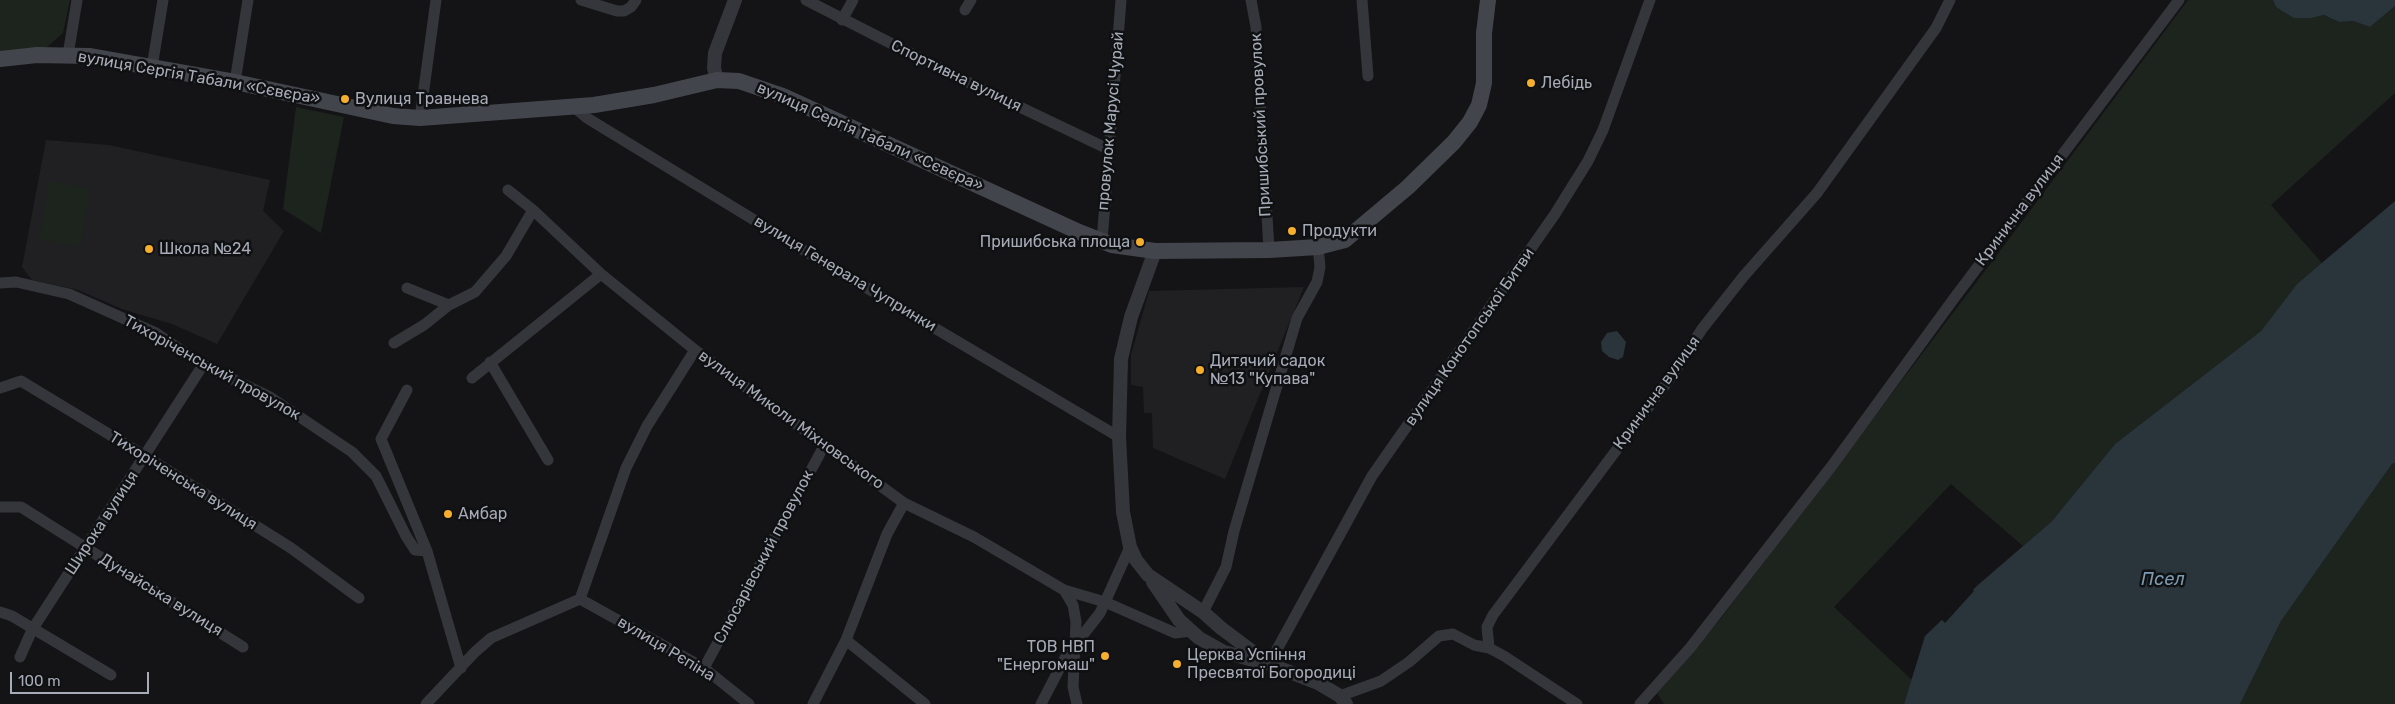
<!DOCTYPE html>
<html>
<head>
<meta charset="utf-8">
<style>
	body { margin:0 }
	#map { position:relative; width:2395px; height:704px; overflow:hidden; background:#141416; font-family:Rubik,sans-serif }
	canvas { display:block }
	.scale { position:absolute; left:10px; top:672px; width:139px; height:22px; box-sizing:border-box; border:2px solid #a6abb7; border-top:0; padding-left:6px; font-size:15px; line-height:18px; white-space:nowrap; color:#a6abb7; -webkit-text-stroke:4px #0f1011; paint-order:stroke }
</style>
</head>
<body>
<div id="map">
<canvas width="2395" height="704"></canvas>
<div class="scale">100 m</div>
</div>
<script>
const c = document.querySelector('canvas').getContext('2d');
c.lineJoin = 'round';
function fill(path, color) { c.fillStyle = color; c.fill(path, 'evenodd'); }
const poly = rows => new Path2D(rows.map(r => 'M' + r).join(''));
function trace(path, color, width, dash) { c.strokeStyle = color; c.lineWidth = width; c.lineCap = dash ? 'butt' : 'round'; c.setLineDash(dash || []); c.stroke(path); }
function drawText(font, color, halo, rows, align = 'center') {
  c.font = font + ' Rubik,sans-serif'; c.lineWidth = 5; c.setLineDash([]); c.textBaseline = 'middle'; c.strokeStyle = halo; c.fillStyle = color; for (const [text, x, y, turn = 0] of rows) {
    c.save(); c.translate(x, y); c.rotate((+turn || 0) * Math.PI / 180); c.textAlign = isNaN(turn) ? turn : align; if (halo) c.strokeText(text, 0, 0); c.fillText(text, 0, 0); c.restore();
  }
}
const built = poly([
	[46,140,109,145,270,180,263,211,284,231,217,344,172,324,122,309,78,290,32,280,22,267],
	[1304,287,1225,479,1153,448,1152,413,1144,413,1143,387,1131,385,1131,355,1149,291]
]);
const green = poly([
	[0,0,70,0,63,33,46,48,0,52],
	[2188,0,2273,0,2276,7,2312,18,2324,15,2339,22,2353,21,2370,27,2395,6,2395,93,2271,205,2322,263,2297,284,2261,331,2115,444,2052,521,2023,546,1951,484,1834,607,1912,680,1904,704,1664,704,1657,693,1722,617,1991,263],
	[296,107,344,117,321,233,283,209],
	[49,181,90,188,80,247,39,240],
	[2395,463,2395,704,2240,704,2281,621,2392,464]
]);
const water = poly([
	[2273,0,2395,0,2395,6,2370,27,2353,21,2339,22,2324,15,2312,18,2294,18,2276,7],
	[2395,201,2395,463,2392,464,2281,621,2240,704,1904,704,1925,636,1978,585,2052,521,2115,444,2261,331,2297,284],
	[1617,331,1626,342,1623,357,1618,360,1609,357,1602,351,1601,342,1607,333]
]);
const pier = poly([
	[1971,588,1974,591,1945,623,1940,618]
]);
const minor = poly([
	[581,0,617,11,624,11,631,7,636,0],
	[806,0,959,78,1108,149],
	[1251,0,1256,27,1269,250],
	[1362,0,1368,76],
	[965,10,971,0],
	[842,20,853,0],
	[68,55,77,0],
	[152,67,163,0],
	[235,82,248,0],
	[574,107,587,118,823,262,1119,437],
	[420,118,436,0],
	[508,190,533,210,601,274,695,350,904,503,974,537,1064,590,1105,602,1175,633,1190,631],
	[1102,241,1121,0],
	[0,283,16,282,69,294,156,333,203,365,270,397,352,452,376,476,406,536,415,550,427,551],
	[407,288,449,305],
	[394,343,424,325,449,305,475,292,506,256,533,210],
	[490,362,548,460],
	[472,378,601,274],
	[0,388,21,381,145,456,291,548,359,598],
	[407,390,381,439,427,551,461,668],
	[0,507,21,507,243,647],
	[1064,590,1073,605,1076,622,1073,687,1077,704],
	[580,599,626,468,647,426,695,350],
	[580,599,704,668,749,704],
	[0,612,12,616,111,675],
	[1203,612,1226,567,1234,531,1297,318,1317,282,1320,267,1318,247],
	[846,640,925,704],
	[1489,648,1487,627,1493,615,1671,377,1702,329,1743,277,1817,193,1936,28,1950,0],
	[20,657,32,630,203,365],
	[1269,664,1372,476,1555,214,1588,161,1603,130,1650,0],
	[704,668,824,446],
	[1340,696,1381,681,1409,662,1439,636,1453,634,1474,645,1489,648,1504,656,1577,704],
	[426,704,475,652,491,638,580,599],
	[813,704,846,640,887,534,904,503],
	[1041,704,1065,658,1100,613,1130,547],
	[1640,704,1690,648,1831,467,1955,297,2179,0]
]);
const tertiary = poly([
	[717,80,714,68,715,53,735,0],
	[1155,251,1131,317,1121,359,1119,437,1123,512,1130,547,1136,560,1148,575,1203,612,1221,628,1269,664,1318,683,1340,696,1346,704],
	[1153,582,1179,620,1199,638,1224,652,1264,663]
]);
const secondary = poly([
	[0,59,37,55,89,56,235,82,393,116,420,118,594,105,654,95,717,80,739,81,783,96,1079,232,1112,245,1155,251,1269,250,1318,247,1345,240,1408,187,1454,142,1470,122,1479,105,1484,83,1484,33,1488,0]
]);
const markers = [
	[1531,83,5,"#f6ae2d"],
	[345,99,5,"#f6ae2d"],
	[1292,231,5,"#f6ae2d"],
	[1140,242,5,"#f6ae2d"],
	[149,249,5,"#f6ae2d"],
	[1200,370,5,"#f6ae2d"],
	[448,514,5,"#f6ae2d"],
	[1105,656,5,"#f6ae2d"],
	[1177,664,5,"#f6ae2d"]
];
const streetNames = [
	["Спортивна вулиця",956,76,26],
	["вулиця Сергія Табали «Сєвєра»",199,78,10],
	["провулок Марусі Чурай",1111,121,-85],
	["Пришибський провулок",1261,125,-93],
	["вулиця Сергія Табали «Сєвєра»",870,137,24],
	["Кринична вулиця",2020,210,-53],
	["вулиця Генерала Чупринки",845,274,31],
	["вулиця Конотопської Битви",1470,337,-55],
	["Тихоріченський провулок",212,368,29],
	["Кринична вулиця",1657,393,-54],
	["вулиця Миколи Міхновського",791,420,36],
	["Тихоріченська вулиця",183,481,32],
	["Широка вулиця",102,523,-57],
	["Слюсарівський провулок",764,557,-62],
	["Дунайська вулиця",161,595,32],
	["вулиця Рєпіна",666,649,31]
];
const poiNames = [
	["Лебідь",1541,83],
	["Вулиця Травнева",355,99],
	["Продукти",1302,231],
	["Пришибська площа",1130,242,"right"],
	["Школа №24",159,249],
	["Дитячий садок",1210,361],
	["№13 \"Купава\"",1210,379],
	["Амбар",458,514],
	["ТОВ НВП",1095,647,"right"],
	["\"Енергомаш\"",1095,665,"right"],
	["Церква Успіння",1187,655],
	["Пресвятої Богородиці",1187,673]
];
const waterNames = [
	["Псел",2163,580]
];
fill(built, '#202023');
fill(green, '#1c241d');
fill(water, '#2a343b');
fill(pier, '#141416');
trace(minor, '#35363b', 11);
trace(tertiary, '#35363b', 14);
trace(secondary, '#43454c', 16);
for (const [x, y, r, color] of markers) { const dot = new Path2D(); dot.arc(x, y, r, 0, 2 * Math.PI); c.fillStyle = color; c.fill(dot); trace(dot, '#0f1011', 2); }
drawText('16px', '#a6abb7', '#0f1011', streetNames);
drawText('16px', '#a6abb7', '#0f1011', poiNames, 'left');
drawText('italic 18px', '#7c9ab3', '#0f1011', waterNames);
</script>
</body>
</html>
